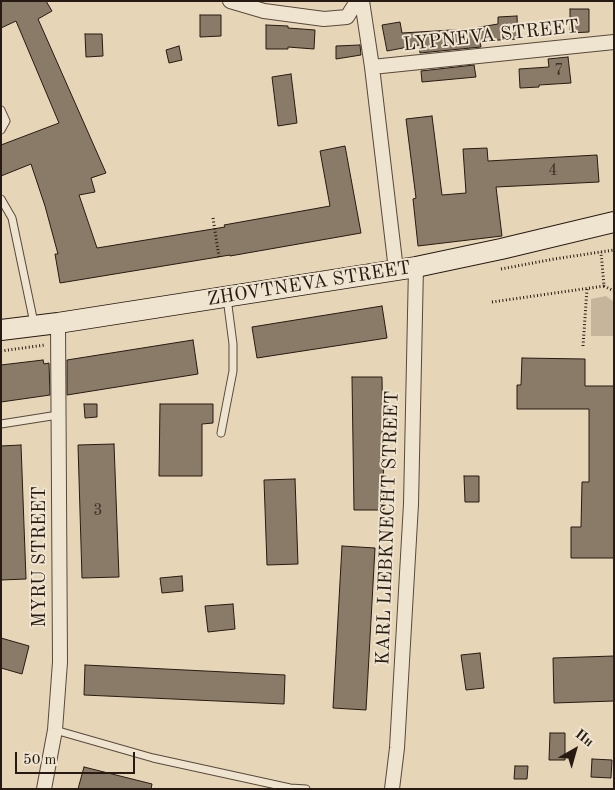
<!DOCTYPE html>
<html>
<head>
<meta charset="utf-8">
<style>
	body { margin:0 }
	#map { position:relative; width:615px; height:790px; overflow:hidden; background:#e6d5b7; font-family:"Old Standard TT",serif }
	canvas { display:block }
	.frame { position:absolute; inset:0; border:2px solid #271a12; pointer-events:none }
	.north { position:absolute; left:550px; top:725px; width:50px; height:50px; -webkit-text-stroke:4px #efe4d0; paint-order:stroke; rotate:38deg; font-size:14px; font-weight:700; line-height:20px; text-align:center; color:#271a12 }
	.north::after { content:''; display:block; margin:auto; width:18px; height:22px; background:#271a12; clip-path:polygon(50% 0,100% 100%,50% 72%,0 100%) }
	.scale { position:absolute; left:15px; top:752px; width:120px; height:22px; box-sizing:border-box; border:2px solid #271a12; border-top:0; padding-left:6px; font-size:15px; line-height:18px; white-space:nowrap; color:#271a12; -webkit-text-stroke:4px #efe4d0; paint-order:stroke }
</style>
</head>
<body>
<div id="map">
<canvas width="615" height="790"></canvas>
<div class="frame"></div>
<div class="north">Пн</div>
<div class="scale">50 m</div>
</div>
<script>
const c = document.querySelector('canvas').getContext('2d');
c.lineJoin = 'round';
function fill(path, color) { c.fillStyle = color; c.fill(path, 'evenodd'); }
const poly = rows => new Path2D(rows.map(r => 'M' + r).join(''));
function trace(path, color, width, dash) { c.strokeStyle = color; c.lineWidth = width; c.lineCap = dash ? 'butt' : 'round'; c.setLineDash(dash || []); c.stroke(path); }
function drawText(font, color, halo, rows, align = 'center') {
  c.font = font + ' "Old Standard TT",serif'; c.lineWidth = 4; c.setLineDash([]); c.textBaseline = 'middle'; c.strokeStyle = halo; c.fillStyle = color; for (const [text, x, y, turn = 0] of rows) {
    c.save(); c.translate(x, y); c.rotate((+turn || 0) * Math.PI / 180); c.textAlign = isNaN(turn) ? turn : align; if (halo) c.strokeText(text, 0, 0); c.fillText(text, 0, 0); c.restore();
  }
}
const green = poly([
	[606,296,614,302,614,336,591,336,591,299]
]);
const building = poly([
	[1,1,46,1,52,11,38,19,106,173,91,178,95,192,79,195,97,248,225,227,224,225,330,206,320,151,345,146,361,233,230,256,230,255,60,283,55,254,58,254,45,206,31,164,1,176,1,145,59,123,16,21,1,28,1,1],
	[570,9,589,9,589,32,570,33,570,9],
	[200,15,221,15,221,36,200,37,200,15],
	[517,16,518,39,480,41,481,47,420,53,419,45,387,51,382,25,400,22,402,33,468,29,498,24,498,17,517,16],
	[266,25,288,26,288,28,315,30,314,49,288,47,288,49,266,49,266,25],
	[85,34,102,34,103,56,86,57,85,34],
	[360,45,361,55,336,59,336,46,360,45],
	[179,46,182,60,169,63,166,50,179,46],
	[568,57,571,83,539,85,539,87,520,88,519,69,549,67,548,59,568,57],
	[474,65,476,77,422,82,421,71,474,65],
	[291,74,297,123,278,126,272,77,291,74],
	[432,116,442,195,466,193,463,149,487,148,488,161,597,155,599,182,496,187,502,236,418,246,413,199,416,198,406,119,432,116],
	[382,306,387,338,257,358,252,327,382,306],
	[193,340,198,374,67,395,67,360,193,340],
	[522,358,585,359,585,386,614,386,614,558,571,558,571,527,581,527,582,482,589,482,589,409,517,409,517,385,521,385,522,358],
	[43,360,44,364,49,363,50,395,1,402,1,365,43,360],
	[352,377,382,377,384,510,354,510,352,377],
	[84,404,97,404,97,417,85,418,84,404],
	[160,404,213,404,213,423,202,424,202,476,159,476,160,404],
	[114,444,119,577,82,578,78,445,114,444],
	[21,445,26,579,1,580,1,446,21,445],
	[464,476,479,476,479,502,465,502,464,476],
	[295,479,298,564,267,565,264,480,295,479],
	[342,546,375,548,366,710,333,708,342,546],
	[182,576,183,591,162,593,160,578,182,576],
	[233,604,235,629,208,632,205,606,233,604],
	[1,638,29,646,22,674,1,668,1,638],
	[480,653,484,688,466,690,461,655,480,653],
	[614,656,614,701,554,703,553,658,614,656],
	[85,665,285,675,284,704,84,695,85,665],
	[550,733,565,733,565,760,549,760,550,733],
	[592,759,612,760,611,778,591,777,592,759],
	[515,766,528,766,527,779,514,779,515,766],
	[84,767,152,784,151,789,78,789,84,767]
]);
const path = poly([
	[213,218,219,257],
	[501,269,554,259,614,250],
	[604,286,614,291],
	[492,302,604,286,601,252],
	[583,346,587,289],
	[1,351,45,345]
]);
const lane = poly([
	[1,110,6,121,1,130],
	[1,199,12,218,34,323],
	[1,424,58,415],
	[221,433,233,371,233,344,227,298],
	[55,730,153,758,290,788,306,789]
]);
const street = poly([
	[230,1,264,11,324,19,347,17,354,6,356,1],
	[362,1,372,67,396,270],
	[372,67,614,42],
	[44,789,55,730,60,662,58,323],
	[392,789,397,748,411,504,416,267]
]);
const secondary = poly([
	[1,330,58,323,416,267,501,249,614,222]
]);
const numberNames = [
	["7",559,71],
	["4",553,171],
	["3",98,511]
];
const streetNames = [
	["LYPNEVA STREET",491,36,-6],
	["ZHOVTNEVA STREET",309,284,-9],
	["KARL LIEBKNECHT STREET",388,528,-88],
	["MYRU STREET",40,557,-90]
];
fill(green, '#c6b59b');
fill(building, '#8a7b68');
trace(building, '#271a12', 1);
trace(lane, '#57493b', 9);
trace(street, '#57493b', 16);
trace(secondary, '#271a12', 22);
trace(path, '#271a12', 3, [1, 2.5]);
trace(lane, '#efe4d0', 7);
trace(street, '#efe4d0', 14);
trace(secondary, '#efe4d0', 20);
drawText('16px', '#403228', null, numberNames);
drawText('19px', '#271a12', '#efe4d0', streetNames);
</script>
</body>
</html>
